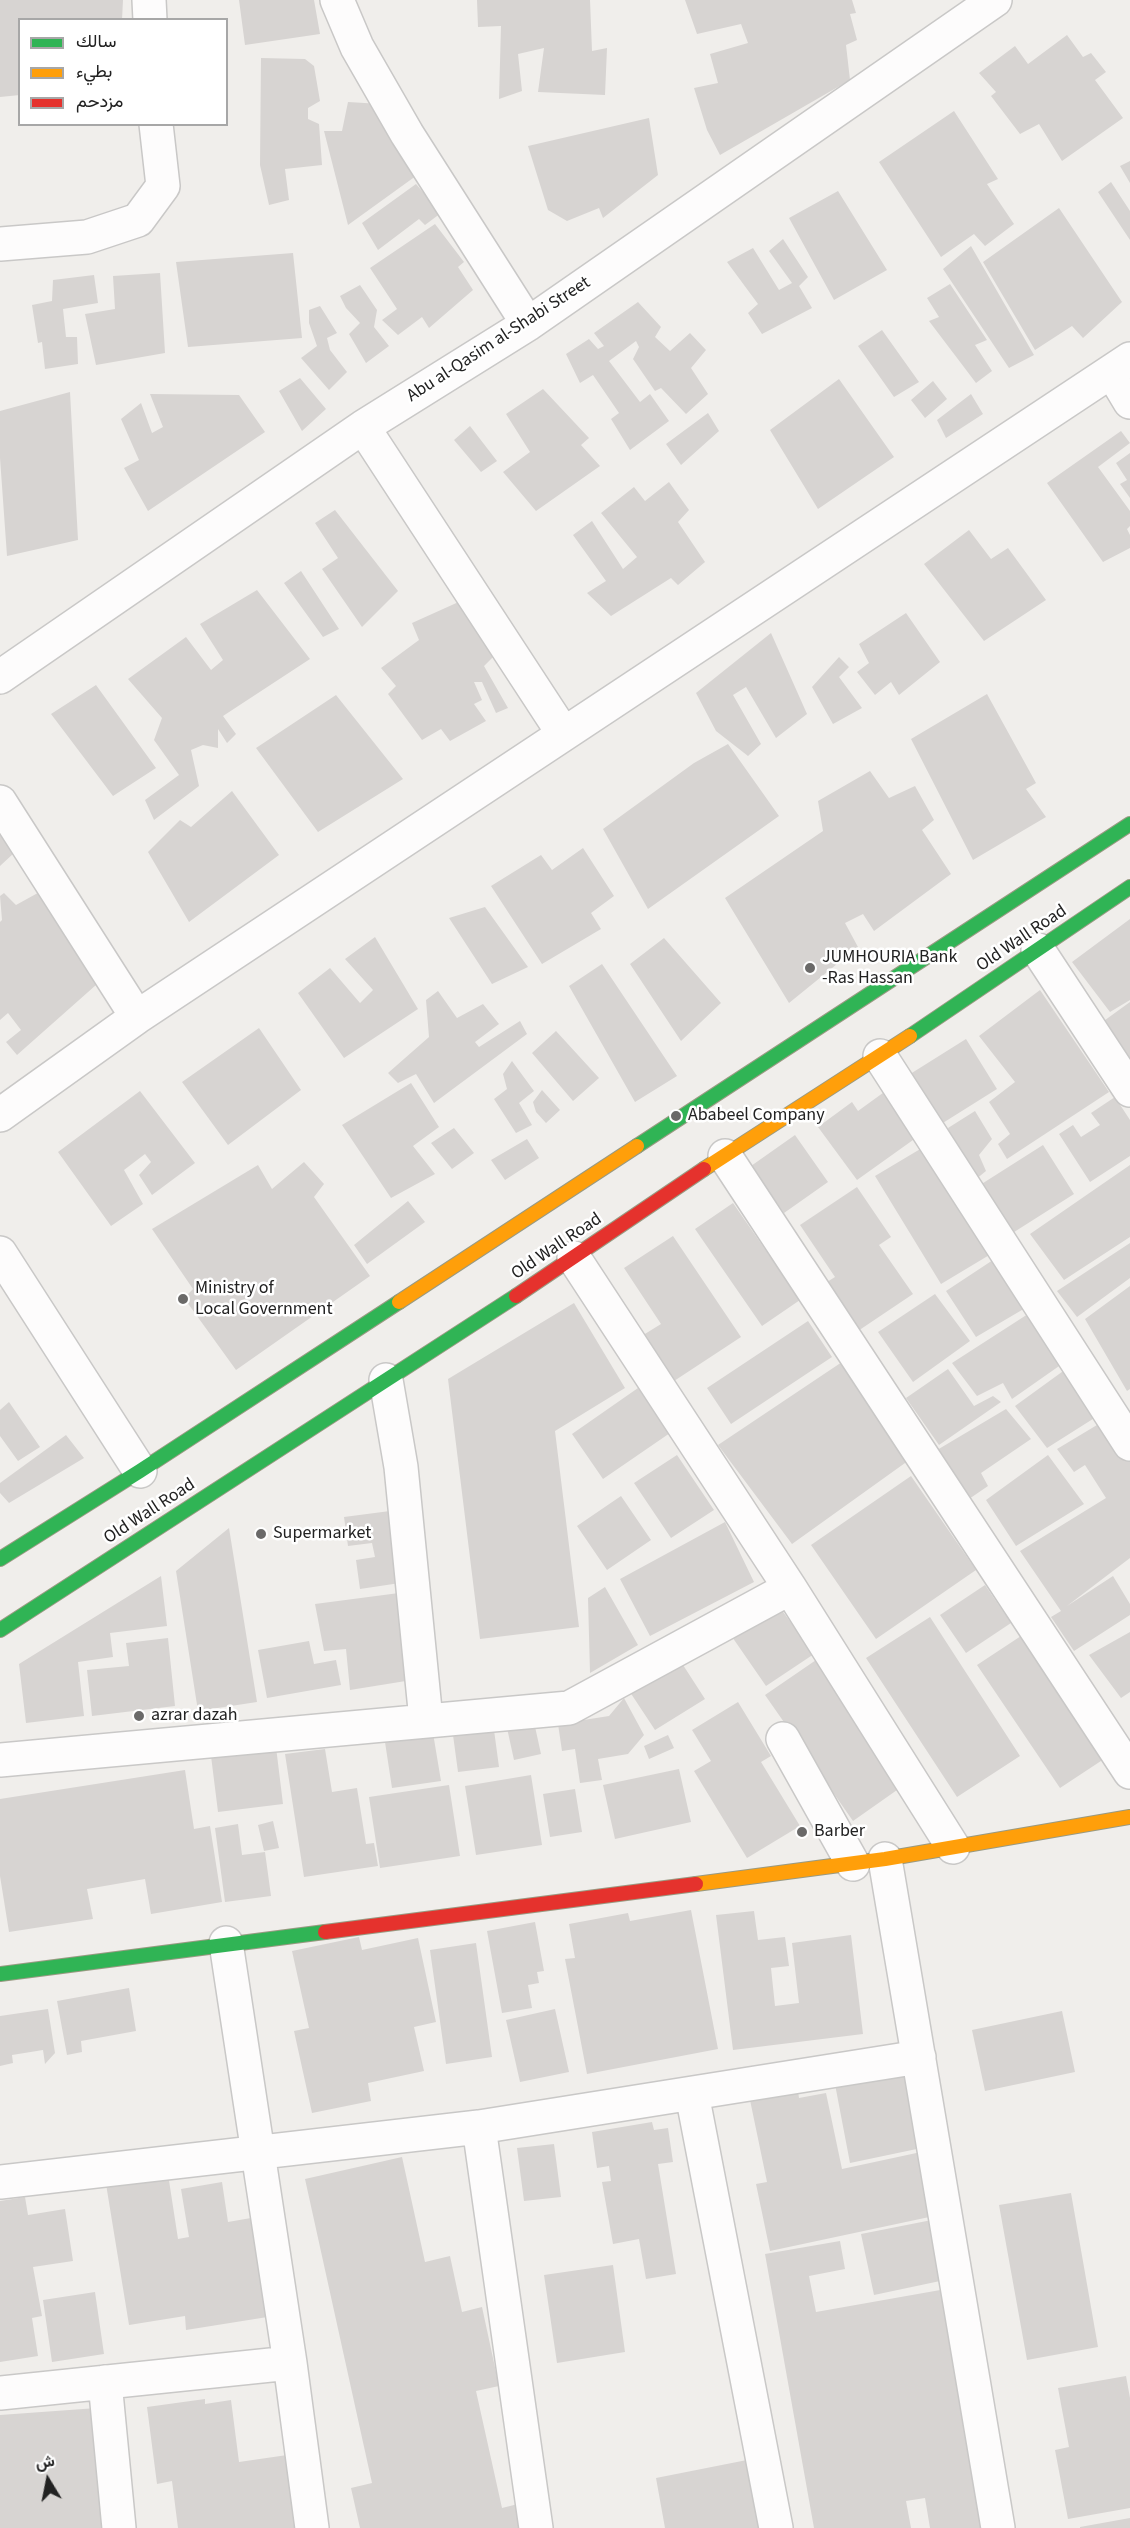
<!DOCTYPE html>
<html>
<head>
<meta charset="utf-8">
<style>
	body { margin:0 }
	#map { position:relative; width:1130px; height:2528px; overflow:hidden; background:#f0eeeb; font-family:"Source Sans 3",Vazirmatn,sans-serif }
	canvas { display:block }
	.legend { position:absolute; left:18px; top:18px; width:210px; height:108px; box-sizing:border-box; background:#fff; border:2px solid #a7a7a7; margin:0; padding:8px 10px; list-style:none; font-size:18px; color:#222 }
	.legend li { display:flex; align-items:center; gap:12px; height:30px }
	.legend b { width:30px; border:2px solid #a7a7a7 }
	.north { position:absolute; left:18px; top:2450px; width:60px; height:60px; -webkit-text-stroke:4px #fff; paint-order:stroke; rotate:350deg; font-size:16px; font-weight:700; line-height:24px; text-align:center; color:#222 }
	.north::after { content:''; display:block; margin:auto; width:21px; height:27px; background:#222; clip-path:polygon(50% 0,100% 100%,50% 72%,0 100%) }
</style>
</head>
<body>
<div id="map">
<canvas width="1130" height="2528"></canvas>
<ul class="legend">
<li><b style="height:8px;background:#30b455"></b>سالك</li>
<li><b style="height:8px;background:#ff9f0a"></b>بطيء</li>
<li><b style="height:8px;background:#e5322d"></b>مزدحم</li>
</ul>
<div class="north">ش</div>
</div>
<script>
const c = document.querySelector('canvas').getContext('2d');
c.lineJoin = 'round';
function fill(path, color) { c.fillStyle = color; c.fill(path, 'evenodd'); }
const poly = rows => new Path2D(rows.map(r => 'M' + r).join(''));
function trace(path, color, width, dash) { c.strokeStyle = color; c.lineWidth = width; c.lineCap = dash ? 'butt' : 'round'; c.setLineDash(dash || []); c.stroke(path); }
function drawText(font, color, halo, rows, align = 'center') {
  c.font = font + ' "Source Sans 3",sans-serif'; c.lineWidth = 5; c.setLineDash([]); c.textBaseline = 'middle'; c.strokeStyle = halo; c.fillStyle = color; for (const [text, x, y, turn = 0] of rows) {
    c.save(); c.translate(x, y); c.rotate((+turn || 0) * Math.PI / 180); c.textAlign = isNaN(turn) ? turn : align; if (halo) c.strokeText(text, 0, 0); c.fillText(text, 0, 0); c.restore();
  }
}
const building = poly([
	[0,0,123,0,122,20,20,20,20,95,0,97],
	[239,0,314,0,320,34,245,45],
	[477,0,590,0,592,51,607,48,605,95,538,92,544,48,518,54,522,91,499,99,501,26,478,27],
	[685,0,852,0,856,13,850,14,857,40,846,45,850,80,720,155,707,130,694,88,718,83,710,54,748,43,741,24,697,34],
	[1067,35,1083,57,1091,53,1106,72,1095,80,1123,118,1062,161,1039,124,1020,134,991,96,996,92,979,73,1015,46,1028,64],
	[261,58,305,59,314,66,320,101,308,108,308,119,319,124,322,165,285,169,289,200,269,205,260,165],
	[348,102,381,104,420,173,348,225,324,131,342,131],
	[954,111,998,179,987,184,1014,224,985,246,974,234,941,257,879,162],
	[649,118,658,175,603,218,599,208,567,221,548,210,528,146],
	[1130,161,1130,183,1120,166],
	[1111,182,1130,211,1130,240,1098,192],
	[416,184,441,213,425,225,419,219,378,250,362,223],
	[838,191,887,270,834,300,789,218],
	[1059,208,1122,302,1083,338,1072,326,1035,350,983,262],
	[435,224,464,262,458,267,473,290,429,328,422,317,398,335,382,320,397,309,370,268],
	[783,239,808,277,799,286,812,308,762,334,748,313,758,304,727,262,753,248,779,290,792,283,769,251],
	[971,246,1034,355,1009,368,943,269],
	[293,253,302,338,188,347,176,262],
	[160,273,165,353,96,365,85,314,115,309,113,276],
	[94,275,98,303,63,309,66,337,77,337,78,364,45,369,42,342,38,343,32,305,52,301,53,280],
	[950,284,987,340,975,345,992,371,976,383,929,321,939,317,927,298],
	[360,285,377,310,374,327,389,346,366,363,349,334,360,323,346,308,340,296],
	[638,302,661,327,655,337,670,351,690,333,706,350,691,368,708,394,686,414,661,388,655,391,633,359,639,347,636,341,609,361,640,402,650,394,669,421,630,450,611,419,619,413,593,375,580,383,566,354,589,339,598,349,604,346,594,333],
	[320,306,337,333,327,338,330,350,347,372,329,390,301,358,317,346,309,323,309,310],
	[882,330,919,382,894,397,858,346],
	[300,378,326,409,302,431,279,391],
	[839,379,894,457,818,509,770,430],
	[933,381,947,399,925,418,911,400],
	[543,389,589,438,581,445,600,466,536,511,503,472,530,452,506,414],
	[70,392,78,540,7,556,0,458,0,411],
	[150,394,239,395,265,432,148,511,124,468,139,460,121,419,141,403,152,433,163,427],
	[971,394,983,414,946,438,937,420],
	[708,413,719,431,681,465,666,444],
	[470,426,497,461,481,472,454,440],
	[1121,431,1130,443,1098,467,1130,511,1130,526,1127,529,1130,535,1130,548,1103,562,1047,483],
	[1130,453,1130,498,1120,484,1127,480,1116,463],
	[669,482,689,510,678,522,705,562,678,585,671,578,611,616,587,593,606,581,573,535,592,521,623,569,637,557,601,513,634,487,645,501],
	[335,510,398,591,362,627,322,569,338,558,315,523],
	[969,530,991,559,1008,548,1046,600,984,641,924,564],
	[301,571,339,629,323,637,284,583],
	[257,590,310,659,223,716,236,734,227,743,218,729,218,748,203,745,191,750,199,786,154,820,145,800,179,775,154,740,162,718,128,679,186,637,211,670,223,660,200,624],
	[463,600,496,654,484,666,508,708,496,713,482,682,474,682,482,700,474,704,486,721,450,741,441,729,422,740,388,694,396,686,381,668,419,640,412,623],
	[906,613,940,662,899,695,891,682,875,695,857,672,869,663,859,644],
	[771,633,807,714,776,738,746,687,733,695,761,744,748,756,716,731,696,693],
	[839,657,849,667,839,677,862,708,833,724,812,687],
	[96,685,156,768,113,796,51,714],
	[987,694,1036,783,1026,789,1046,817,973,860,911,739],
	[336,695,403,779,318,832,256,748],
	[728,744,779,816,648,909,603,829,694,763],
	[870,771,889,798,915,786,934,820,922,830,951,874,874,931,863,914,845,923,858,947,789,1003,725,898,823,831,818,801],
	[232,791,279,855,189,922,148,852,180,820,191,827],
	[0,832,14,853,0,866],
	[583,848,614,896,591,913,601,929,542,964,491,886,541,855,552,870],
	[45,889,105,977,17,1055,6,1042,21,1030,8,1013,0,1020,0,922,2,920,0,896,4,893,16,905],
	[485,907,528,967,492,984,449,918],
	[1130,919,1130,1000,1110,1012,1072,962],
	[375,937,418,1009,344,1058,298,993,330,968,360,1003,373,990,345,959],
	[664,938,721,1003,681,1041,630,964],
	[602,964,677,1076,635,1102,569,986],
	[1040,990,1109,1092,1007,1159,998,1144,1010,1134,989,1102,1015,1082,979,1036],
	[438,991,457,1018,483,1004,499,1024,475,1042,479,1047,520,1021,527,1034,434,1103,416,1074,398,1083,388,1073,429,1037,426,1000],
	[1130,1002,1130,1066,1101,1023],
	[259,1028,301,1090,228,1145,182,1082],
	[556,1031,599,1078,573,1101,532,1053],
	[966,1039,997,1089,938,1126,907,1076],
	[512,1061,534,1091,519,1103,532,1125,516,1133,494,1099,507,1089,503,1074],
	[411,1083,439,1127,413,1146,435,1174,391,1198,342,1125],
	[542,1090,560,1110,546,1123,536,1112,533,1102],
	[887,1090,920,1135,857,1180,818,1127,852,1102,858,1111],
	[140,1091,195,1163,152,1195,139,1175,151,1162,145,1154,124,1170,143,1204,111,1226,58,1152],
	[1115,1097,1130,1120,1130,1156,1090,1182,1059,1134,1073,1125,1081,1137,1100,1125,1091,1113],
	[975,1111,992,1139,979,1155,986,1171,975,1180,954,1157,948,1128],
	[454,1128,474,1153,452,1169,431,1143],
	[795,1135,828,1182,784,1213,751,1166],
	[527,1139,539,1158,505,1180,491,1160],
	[927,1145,996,1251,941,1284,875,1176],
	[1043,1145,1074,1194,1011,1234,980,1185],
	[304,1162,324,1184,314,1197,370,1276,236,1370,184,1298,193,1289,152,1229,258,1165,272,1189],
	[1130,1165,1130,1237,1064,1280,1030,1234],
	[857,1187,891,1237,879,1245,913,1294,852,1335,819,1287,835,1277,800,1225],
	[408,1201,425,1222,367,1264,354,1245],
	[733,1203,800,1300,762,1326,695,1229],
	[673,1236,741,1337,671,1383,640,1337,661,1324,624,1268],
	[1130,1243,1130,1278,1077,1317,1057,1291],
	[993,1260,1027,1307,976,1337,946,1291],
	[1130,1286,1130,1389,1127,1391,1085,1319],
	[935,1294,970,1341,913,1382,878,1332],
	[574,1303,625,1388,555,1431,579,1627,480,1639,448,1379],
	[1028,1314,1062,1364,1012,1399,1003,1383,977,1396,952,1363],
	[808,1321,832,1357,731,1424,707,1388],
	[845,1360,912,1458,792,1544,718,1445],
	[948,1369,974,1406,993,1396,1001,1402,939,1445,906,1398],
	[1066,1369,1096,1417,1047,1448,1015,1406],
	[638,1388,670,1433,603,1479,572,1434],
	[9,1402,40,1447,18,1461,0,1436,0,1410],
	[1006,1409,1031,1439,981,1473,988,1486,969,1499,932,1453],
	[1102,1422,1130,1461,1130,1558,1067,1606,1113,1576,1130,1604,1130,1615,1074,1651,1051,1617,1061,1611,1020,1551,1106,1498,1085,1465,1074,1472,1057,1449],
	[66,1435,84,1458,9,1503,0,1493,0,1483],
	[677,1455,714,1510,671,1538,634,1483],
	[1048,1455,1084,1504,1016,1546,986,1500],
	[911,1476,976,1570,876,1639,811,1545],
	[621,1496,651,1540,607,1570,577,1526],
	[390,1511,400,1583,360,1589,356,1560,375,1557,372,1543,348,1546,344,1517],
	[725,1522,754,1582,650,1636,620,1579],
	[229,1528,257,1702,198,1711,176,1571],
	[161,1576,167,1626,110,1633,113,1657,78,1662,84,1716,26,1723,19,1664],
	[985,1585,1011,1623,966,1653,940,1615],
	[605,1587,638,1645,590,1673,588,1598],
	[399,1593,412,1680,350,1690,346,1649,324,1651,315,1604],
	[778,1605,814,1654,766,1686,728,1631],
	[930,1617,1020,1756,957,1797,866,1658],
	[1130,1632,1130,1692,1121,1698,1089,1655],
	[1021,1636,1104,1759,1060,1788,977,1665],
	[168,1638,175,1706,92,1716,87,1670,129,1666,126,1643],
	[309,1641,314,1664,336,1660,341,1685,267,1698,258,1650],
	[674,1651,705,1699,655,1730,624,1683],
	[819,1658,907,1783,853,1821,765,1695],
	[624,1698,644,1735,628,1754,598,1759,602,1780,580,1783,575,1749,562,1751,558,1724,609,1716],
	[738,1702,771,1756,761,1762,800,1826,747,1858,694,1771,711,1761,692,1730],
	[431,1721,441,1781,392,1788,383,1729],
	[534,1722,541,1754,514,1760,507,1728],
	[494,1730,499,1767,458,1772,453,1735],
	[668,1735,674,1748,649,1759,644,1746],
	[276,1747,283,1804,218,1812,211,1756],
	[325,1749,332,1792,357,1788,366,1844,374,1843,378,1866,304,1877,285,1754],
	[679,1769,691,1822,615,1839,603,1785],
	[185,1770,194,1829,210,1826,222,1902,151,1914,145,1879,87,1889,93,1919,9,1932,0,1876,0,1799],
	[531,1775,542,1845,476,1855,465,1786],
	[449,1785,460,1856,380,1868,369,1797],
	[575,1789,582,1832,550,1837,543,1794],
	[273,1821,279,1848,264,1851,258,1825],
	[238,1824,242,1855,265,1852,271,1896,225,1902,215,1828],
	[691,1910,718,2049,587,2074,565,1959,575,1958,569,1924,628,1913,630,1921],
	[754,1911,758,1940,785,1937,789,1966,771,1968,775,2006,799,2003,792,1943,851,1935,863,2034,733,2050,716,1915],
	[535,1922,544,1971,537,1972,539,1983,528,1985,532,2008,502,2013,487,1931],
	[359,1937,362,1950,418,1938,436,2022,414,2027,424,2071,368,2083,371,2101,312,2113,294,2031,309,2028,292,1951],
	[476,1943,492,2057,446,2064,430,1950],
	[129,1988,136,2031,81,2041,82,2052,67,2055,57,2001],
	[48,2009,55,2053,45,2064,43,2050,12,2055,13,2063,0,2066,0,2016],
	[555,2009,569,2072,520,2082,506,2020],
	[1062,2011,1075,2072,985,2091,972,2030],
	[914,2063,931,2146,850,2163,834,2079],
	[798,2091,799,2098,826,2093,842,2169,935,2149,948,2213,770,2251,756,2184,767,2182,750,2100],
	[652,2122,654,2130,668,2128,673,2162,658,2164,676,2274,646,2279,639,2239,613,2244,602,2182,611,2181,609,2166,597,2168,592,2132],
	[554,2144,561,2197,524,2201,517,2148],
	[402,2157,425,2262,450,2256,462,2312,482,2307,499,2386,476,2391,502,2508,518,2504,524,2528,360,2528,351,2488,372,2483,305,2179],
	[168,2174,178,2239,189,2237,181,2189,222,2182,228,2222,251,2218,280,2315,186,2330,185,2316,129,2325,106,2184],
	[1071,2193,1098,2347,1027,2360,999,2205],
	[25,2197,28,2215,65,2209,73,2261,33,2267,42,2316,32,2318,38,2356,0,2362,0,2201],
	[947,2217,959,2277,874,2295,861,2234],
	[840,2241,845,2269,809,2276,816,2312,946,2289,988,2528,930,2528,925,2498,906,2501,911,2528,814,2528,765,2254],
	[613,2265,625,2352,557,2363,544,2275],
	[95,2292,104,2354,52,2362,43,2300],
	[1126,2376,1130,2398,1130,2508,1068,2519,1055,2450,1069,2447,1058,2388],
	[205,2399,205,2404,231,2400,239,2462,301,2453,296,2528,178,2528,172,2481,157,2484,147,2407],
	[97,2408,106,2528,0,2528,0,2415],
	[747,2460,759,2528,665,2528,656,2478],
	[1130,2518,1130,2528,1080,2528,1080,2527]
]);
const street = poly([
	[149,0,150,20],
	[337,0,357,47,407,134,528,324],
	[0,244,87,237,138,220,163,186,156,124],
	[1112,372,1130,402],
	[363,427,563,733],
	[0,677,363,427,528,324,995,0],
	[0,802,137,1017],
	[1038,950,1130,1090],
	[880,1056,1130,1444],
	[0,1115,137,1017,1130,359],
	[725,1156,1130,1772],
	[0,1253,140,1471],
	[574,1258,790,1588,953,1847],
	[386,1380,401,1467,426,1720],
	[783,1739,853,1864],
	[0,1760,569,1708,790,1588],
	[885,1859,998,2528],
	[226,1943,290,2363,312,2528],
	[692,2094,776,2528],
	[479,2127,536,2528],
	[0,2182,479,2127,919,2057],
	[105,2382,119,2528],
	[0,2393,290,2363]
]);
const fast = poly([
	[910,1036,1130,887],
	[637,1146,1130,824],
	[0,1559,140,1471,399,1302],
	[0,1630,516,1296],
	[0,1974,325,1932]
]);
const slow = poly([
	[704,1169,910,1036],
	[399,1302,637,1146],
	[696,1884,885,1859,1130,1817]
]);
const jam = poly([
	[516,1296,704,1169],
	[325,1932,696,1884]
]);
const markers = [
	[810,968,6,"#6a6968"],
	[676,1116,6,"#6a6968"],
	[183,1299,6,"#6a6968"],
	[261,1534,6,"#6a6968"],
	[139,1716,6,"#6a6968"],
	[802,1832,6,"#6a6968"]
];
const streetNames = [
	["Abu al-Qasim al-Shabi Street",499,340,-33],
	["Old Wall Road",1022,939,-34],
	["Old Wall Road",557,1247,-34],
	["Old Wall Road",150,1512,-33]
];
const poiNames = [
	["JUMHOURIA Bank",822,958],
	["-Ras Hassan",822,979],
	["Ababeel Company",688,1116],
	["Ministry of",195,1289],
	["Local Government",195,1310],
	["Supermarket",273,1534],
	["azrar dazah",151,1716],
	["Barber",814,1832]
];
fill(building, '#d7d4d2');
trace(street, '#c9c8c7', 36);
trace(fast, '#999a82', 16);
trace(slow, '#999a82', 16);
trace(jam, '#999a82', 16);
trace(street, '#fdfcfc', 33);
trace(fast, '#30b455', 14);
trace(slow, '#ff9f0a', 14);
trace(jam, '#e5322d', 14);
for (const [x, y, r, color] of markers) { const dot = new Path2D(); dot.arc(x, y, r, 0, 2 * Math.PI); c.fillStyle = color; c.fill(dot); trace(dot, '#fff', 2); }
drawText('18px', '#222', '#fff', streetNames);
drawText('18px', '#222', '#fff', poiNames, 'left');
</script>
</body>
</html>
